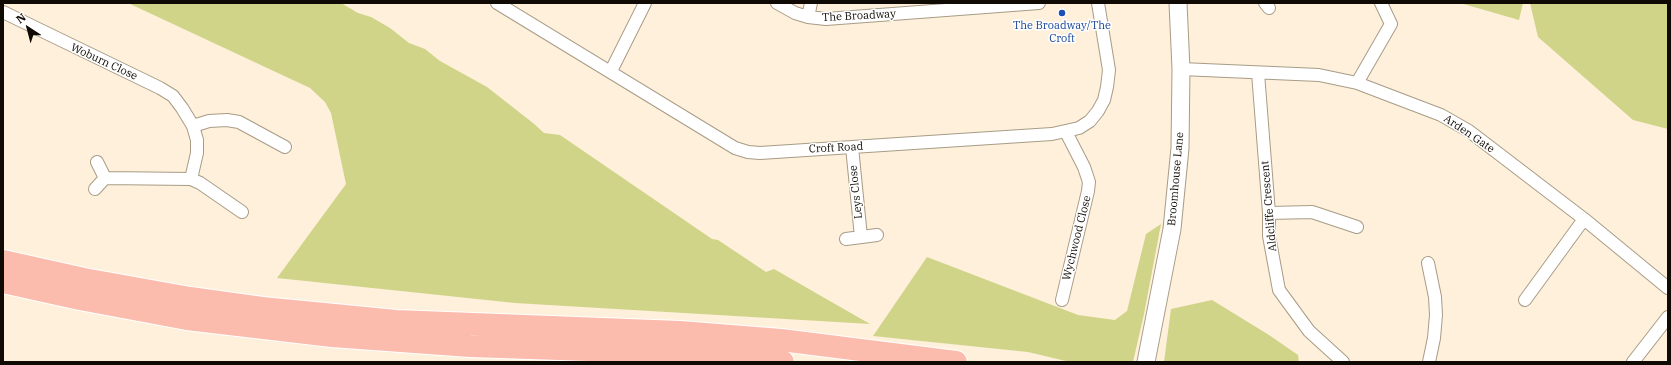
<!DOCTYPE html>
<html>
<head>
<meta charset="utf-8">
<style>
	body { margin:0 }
	#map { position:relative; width:1671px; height:365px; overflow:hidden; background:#fef0da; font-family:"IBM Plex Serif",serif }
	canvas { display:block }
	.frame { position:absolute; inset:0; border:4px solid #0f0a04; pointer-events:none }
	.north { position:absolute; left:8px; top:8px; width:40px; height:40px; -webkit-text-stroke:3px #fff; paint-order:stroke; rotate:324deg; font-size:11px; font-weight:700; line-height:16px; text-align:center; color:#0f0a04 }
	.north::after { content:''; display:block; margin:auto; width:14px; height:18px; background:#0f0a04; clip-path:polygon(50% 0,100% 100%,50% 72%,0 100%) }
</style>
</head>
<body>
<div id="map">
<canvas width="1671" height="365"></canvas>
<div class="frame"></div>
<div class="north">N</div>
</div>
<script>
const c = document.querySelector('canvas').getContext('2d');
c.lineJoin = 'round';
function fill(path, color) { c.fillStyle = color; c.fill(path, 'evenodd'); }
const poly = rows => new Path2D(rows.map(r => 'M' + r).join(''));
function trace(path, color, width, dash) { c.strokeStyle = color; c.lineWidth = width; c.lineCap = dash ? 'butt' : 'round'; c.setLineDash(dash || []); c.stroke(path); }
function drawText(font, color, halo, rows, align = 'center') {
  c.font = font + ' "IBM Plex Serif",serif'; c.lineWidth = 3; c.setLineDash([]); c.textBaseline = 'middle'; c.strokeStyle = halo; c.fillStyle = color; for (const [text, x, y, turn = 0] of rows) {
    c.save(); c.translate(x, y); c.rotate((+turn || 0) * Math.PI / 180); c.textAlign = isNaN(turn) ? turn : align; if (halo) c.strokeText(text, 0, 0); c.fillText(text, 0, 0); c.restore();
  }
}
const green = poly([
	[128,3,341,3,358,13,371,17,390,28,409,43,425,49,440,61,487,87,533,123,544,133,560,135,712,239,718,240,766,272,774,269,870,324,515,303,277,278,346,184,331,113,325,102,310,88],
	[1460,3,1523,3,1519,20],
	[1530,3,1668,3,1668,129,1633,120,1538,37],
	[1161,224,1144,314,1133,362,1070,362,1028,352,873,336,927,257,1078,315,1115,320,1127,311,1146,234],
	[1212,300,1269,335,1298,355,1299,362,1164,362,1171,309]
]);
const street = poly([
	[497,3,735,148,748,152,760,153,1052,134,1079,128,1090,121,1098,111,1104,100,1107,87,1109,70,1098,3],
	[777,3,795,13,808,17,826,19,1039,3],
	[1265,3,1269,8],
	[3,12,160,88,173,96,182,108,193,126,197,140,197,153,191,179],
	[808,17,811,3],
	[1181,69,1319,75,1357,83,1441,115,1469,131,1584,219,1668,288],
	[611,71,645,3],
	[1258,73,1269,213,1269,236,1279,290,1309,331,1343,362],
	[1357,83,1391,24,1381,3],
	[193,126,209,121,227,120,239,122,285,147],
	[852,147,861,237],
	[105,178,191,179,200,183,242,212],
	[95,189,105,178,97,162],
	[1269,213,1312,212,1357,227],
	[846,239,877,235],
	[1428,263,1435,297,1436,315,1434,338,1429,362],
	[1062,300,1088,191,1089,182,1084,167,1066,132],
	[1525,300,1584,219],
	[1633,362,1668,317]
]);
const secondary = poly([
	[1146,362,1172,229,1180,148,1181,69,1178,3]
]);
const highway = poly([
	[3,261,84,279,190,298,262,308,396,321,680,332,781,340,956,362],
	[3,282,80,299,187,319,332,336,470,346,678,353,783,362]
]);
const markers = [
	[1062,13,4,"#1a4fb4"]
];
const streetNames = [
	["The Broadway",859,16,-3],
	["Woburn Close",104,62,25],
	["Arden Gate",1469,134,34],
	["Croft Road",836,148,-3],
	["Broomhouse Lane",1176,179,-85],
	["Leys Close",856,192,-96],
	["Aldcliffe Crescent",1269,206,-95],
	["Wychwood Close",1077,238,-76]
];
const transitNames = [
	["The Broadway/The",1062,26],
	["Croft",1062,39]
];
fill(green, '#d0d489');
trace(street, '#a89c87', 14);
trace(secondary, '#a89c87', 19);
trace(highway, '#fff', 24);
trace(street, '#fff', 12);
trace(secondary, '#fff', 17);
trace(highway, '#fbbcae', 22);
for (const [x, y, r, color] of markers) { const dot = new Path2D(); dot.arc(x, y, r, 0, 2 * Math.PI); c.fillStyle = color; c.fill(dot); trace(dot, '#fff', 1.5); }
drawText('11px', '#0f0a04', '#fff', streetNames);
drawText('11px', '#164399', '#fff', transitNames);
</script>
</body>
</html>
